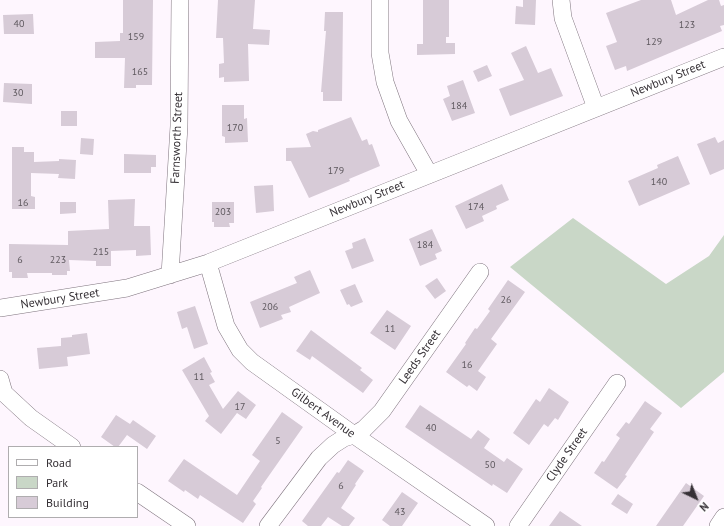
<!DOCTYPE html>
<html>
<head>
<meta charset="utf-8">
<style>
	body { margin:0 }
	#map { position:relative; width:724px; height:526px; overflow:hidden; background:#fef6fe; font-family:"PT Sans",sans-serif }
	canvas { display:block }
	.legend { position:absolute; left:8px; top:446px; width:130px; height:72px; box-sizing:border-box; background:#fff; border:1px solid #afadaf; margin:0; padding:5px 7px; list-style:none; font-size:12px; color:#363136 }
	.legend li { display:flex; align-items:center; gap:8px; height:20px }
	.legend b { width:20px; border:1px solid #afadaf }
	.north { position:absolute; left:676px; top:478px; width:40px; height:40px; -webkit-text-stroke:3px #fff; paint-order:stroke; rotate:137deg; font-size:11px; font-weight:700; line-height:16px; text-align:center; color:#363136 }
	.north::after { content:''; display:block; margin:auto; width:14px; height:18px; background:#363136; clip-path:polygon(50% 0,100% 100%,50% 72%,0 100%) }
</style>
</head>
<body>
<div id="map">
<canvas width="724" height="526"></canvas>
<ul class="legend">
<li><b style="height:5px;background:#fff"></b>Road</li>
<li><b style="height:11px;background:#c9d7c7"></b>Park</li>
<li><b style="height:11px;background:#d7cbd7"></b>Building</li>
</ul>
<div class="north">N</div>
</div>
<script>
const c = document.querySelector('canvas').getContext('2d');
c.lineJoin = 'round';
function fill(path, color) { c.fillStyle = color; c.fill(path, 'evenodd'); }
const poly = rows => new Path2D(rows.map(r => 'M' + r).join(''));
function trace(path, color, width, dash) { c.strokeStyle = color; c.lineWidth = width; c.lineCap = dash ? 'butt' : 'round'; c.setLineDash(dash || []); c.stroke(path); }
function drawText(font, color, halo, rows, align = 'center') {
  c.font = font + ' "PT Sans",sans-serif'; c.lineWidth = 3.5; c.setLineDash([]); c.textBaseline = 'middle'; c.strokeStyle = halo; c.fillStyle = color; for (const [text, x, y, turn = 0] of rows) {
    c.save(); c.translate(x, y); c.rotate((+turn || 0) * Math.PI / 180); c.textAlign = isNaN(turn) ? turn : align; if (halo) c.strokeText(text, 0, 0); c.fillText(text, 0, 0); c.restore();
  }
}
const green = poly([
	[573,218,666,284,709,256,724,235,724,372,681,408,510,267]
]);
const building = poly([
	[123,0,153,0,152,85,136,85,136,88,124,88,125,58,95,58,95,42,120,41,120,33,123,33],
	[218,0,255,0,253,29,270,30,269,45,248,44,249,81,224,82,224,77,219,78,219,64,224,63,223,38,216,38],
	[423,0,449,0,449,37,446,37,446,43,455,43,455,54,417,55,417,44,423,44],
	[523,0,536,0,535,25,515,24,516,6,523,7],
	[641,0,671,0,676,15,708,0,719,0,721,6,724,5,724,25,720,26,722,31,627,71,626,66,615,70,606,46,617,42,606,13],
	[325,12,343,12,342,101,323,101,323,92,321,92,326,31,324,31],
	[33,14,34,34,4,34,3,15],
	[526,46,538,73,551,68,563,96,510,116,499,89,524,80,511,53],
	[487,65,492,76,478,82,473,71],
	[463,80,475,113,452,121,443,99,450,96,447,86],
	[4,83,32,84,32,104,3,102],
	[222,105,244,105,244,119,247,118,248,142,225,143,225,137,222,136],
	[61,111,77,111,77,126,61,126],
	[351,117,362,141,367,139,369,145,372,144,380,166,349,179,350,181,309,198,291,161,286,161,286,148,311,147,306,134,313,131,318,132,318,130],
	[715,137,718,143,724,140,724,169,710,175,697,144],
	[81,138,94,139,93,155,80,154],
	[12,147,24,147,24,152,34,152,34,162,59,161,59,159,76,160,75,179,58,178,59,174,31,173,31,196,35,197,35,209,12,209],
	[124,154,156,155,156,167,151,167,151,173,124,173],
	[678,156,690,184,639,206,628,181,658,168,657,165],
	[502,184,509,200,496,206,497,209,482,216,484,221,466,229,455,206],
	[273,185,274,211,256,213,254,186],
	[135,199,134,226,150,226,151,255,136,256,136,250,111,251,111,266,96,266,96,261,69,260,70,271,67,271,67,275,52,275,52,273,27,273,28,278,12,278,12,272,9,272,9,244,68,245,68,231,109,229,108,200],
	[60,202,76,202,76,213,60,214],
	[212,202,234,202,234,223,229,223,230,227,214,227,214,222,212,222],
	[432,229,442,251,435,254,437,259,420,266,409,239],
	[365,238,374,261,352,269,345,251,353,248,352,243],
	[310,270,320,293,289,307,291,312,281,315,283,319,260,328,250,302,297,283,294,277],
	[437,278,446,291,435,299,425,286],
	[508,280,525,292,491,339,497,344,478,371,486,377,477,391,469,385,467,387,446,372,466,344,465,343,475,328,477,329,490,311,488,309],
	[355,284,363,302,351,307,349,304,347,305,340,290],
	[195,306,208,344,194,349,187,327,182,329,177,312],
	[387,310,411,326,395,350,370,333],
	[311,330,362,368,360,370,373,380,363,393,312,356,310,360,296,351],
	[87,333,90,354,67,357,68,366,39,369,37,348,61,346,61,338,72,337,72,335],
	[204,357,212,372,210,373,215,382,209,385,223,409,238,391,256,405,246,419,237,413,221,434,205,421,209,416,182,370],
	[549,388,569,402,558,420,555,418,548,427,544,424,529,445,513,433,536,399,540,402],
	[645,401,662,413,650,429,654,432,625,475,627,476,617,489,594,473,602,461,604,462,620,438,616,435,626,422,629,424],
	[420,405,471,439,478,430,490,439,484,448,504,462,507,458,523,469,507,493,493,484,492,486,405,427],
	[282,412,303,427,261,487,262,488,253,501,256,504,243,523,200,495,198,499,185,490,184,492,168,481,184,459,237,495,260,461,252,455],
	[116,415,130,424,133,420,156,436,147,449,127,435,118,447,115,447,101,437],
	[348,460,364,471,355,484,356,485,341,508,355,518,349,526,342,526,328,517,321,526,308,526,302,521,337,472,339,473],
	[686,483,704,496,683,526,656,526],
	[402,492,418,503,402,526,390,526,382,520],
	[618,494,633,504,627,514,611,504],
	[560,511,582,526,549,526]
]);
const minor = poly([
	[380,0,380,53,385,82,399,121,429,174],
	[561,0,563,18,596,108],
	[208,263,226,326,240,350,252,362,354,435,486,526],
	[170,275,179,126,180,0],
	[0,308,127,288,208,263,724,57],
	[0,379,4,393,31,418,72,447],
	[137,492,187,526],
	[268,526,319,458,333,445,344,438,354,435,364,429,382,411,480,272],
	[518,526,617,383],
	[718,526,724,517]
]);
const numberNames = [
	["40",19,24],
	["123",687,25],
	["159",136,37],
	["129",654,42],
	["165",140,72],
	["30",18,93],
	["184",459,106],
	["170",235,128],
	["179",336,171],
	["140",659,182],
	["16",23,203],
	["174",476,207],
	["203",223,212],
	["184",425,245],
	["215",101,252],
	["6",20,260],
	["223",58,260],
	["26",506,300],
	["206",270,307],
	["11",390,329],
	["16",467,365],
	["11",199,377],
	["17",240,407],
	["40",431,428],
	["5",278,441],
	["50",490,465],
	["6",341,486],
	["43",400,512]
];
const streetNames = [
	["Newbury Street",668,79,-22],
	["Farnsworth Street",177,138,-88],
	["Newbury Street",367,199,-22],
	["Newbury Street",60,299,-9],
	["Leeds Street",420,357,-55],
	["Gilbert Avenue",323,413,36],
	["Clyde Street",567,455,-55]
];
fill(green, '#c9d7c7');
fill(building, '#d7cbd7');
trace(minor, '#7e737d', 18);
trace(minor, '#fff', 17);
drawText('10px', '#5e585e', null, numberNames);
drawText('12px', '#363136', '#fff', streetNames);
</script>
</body>
</html>
